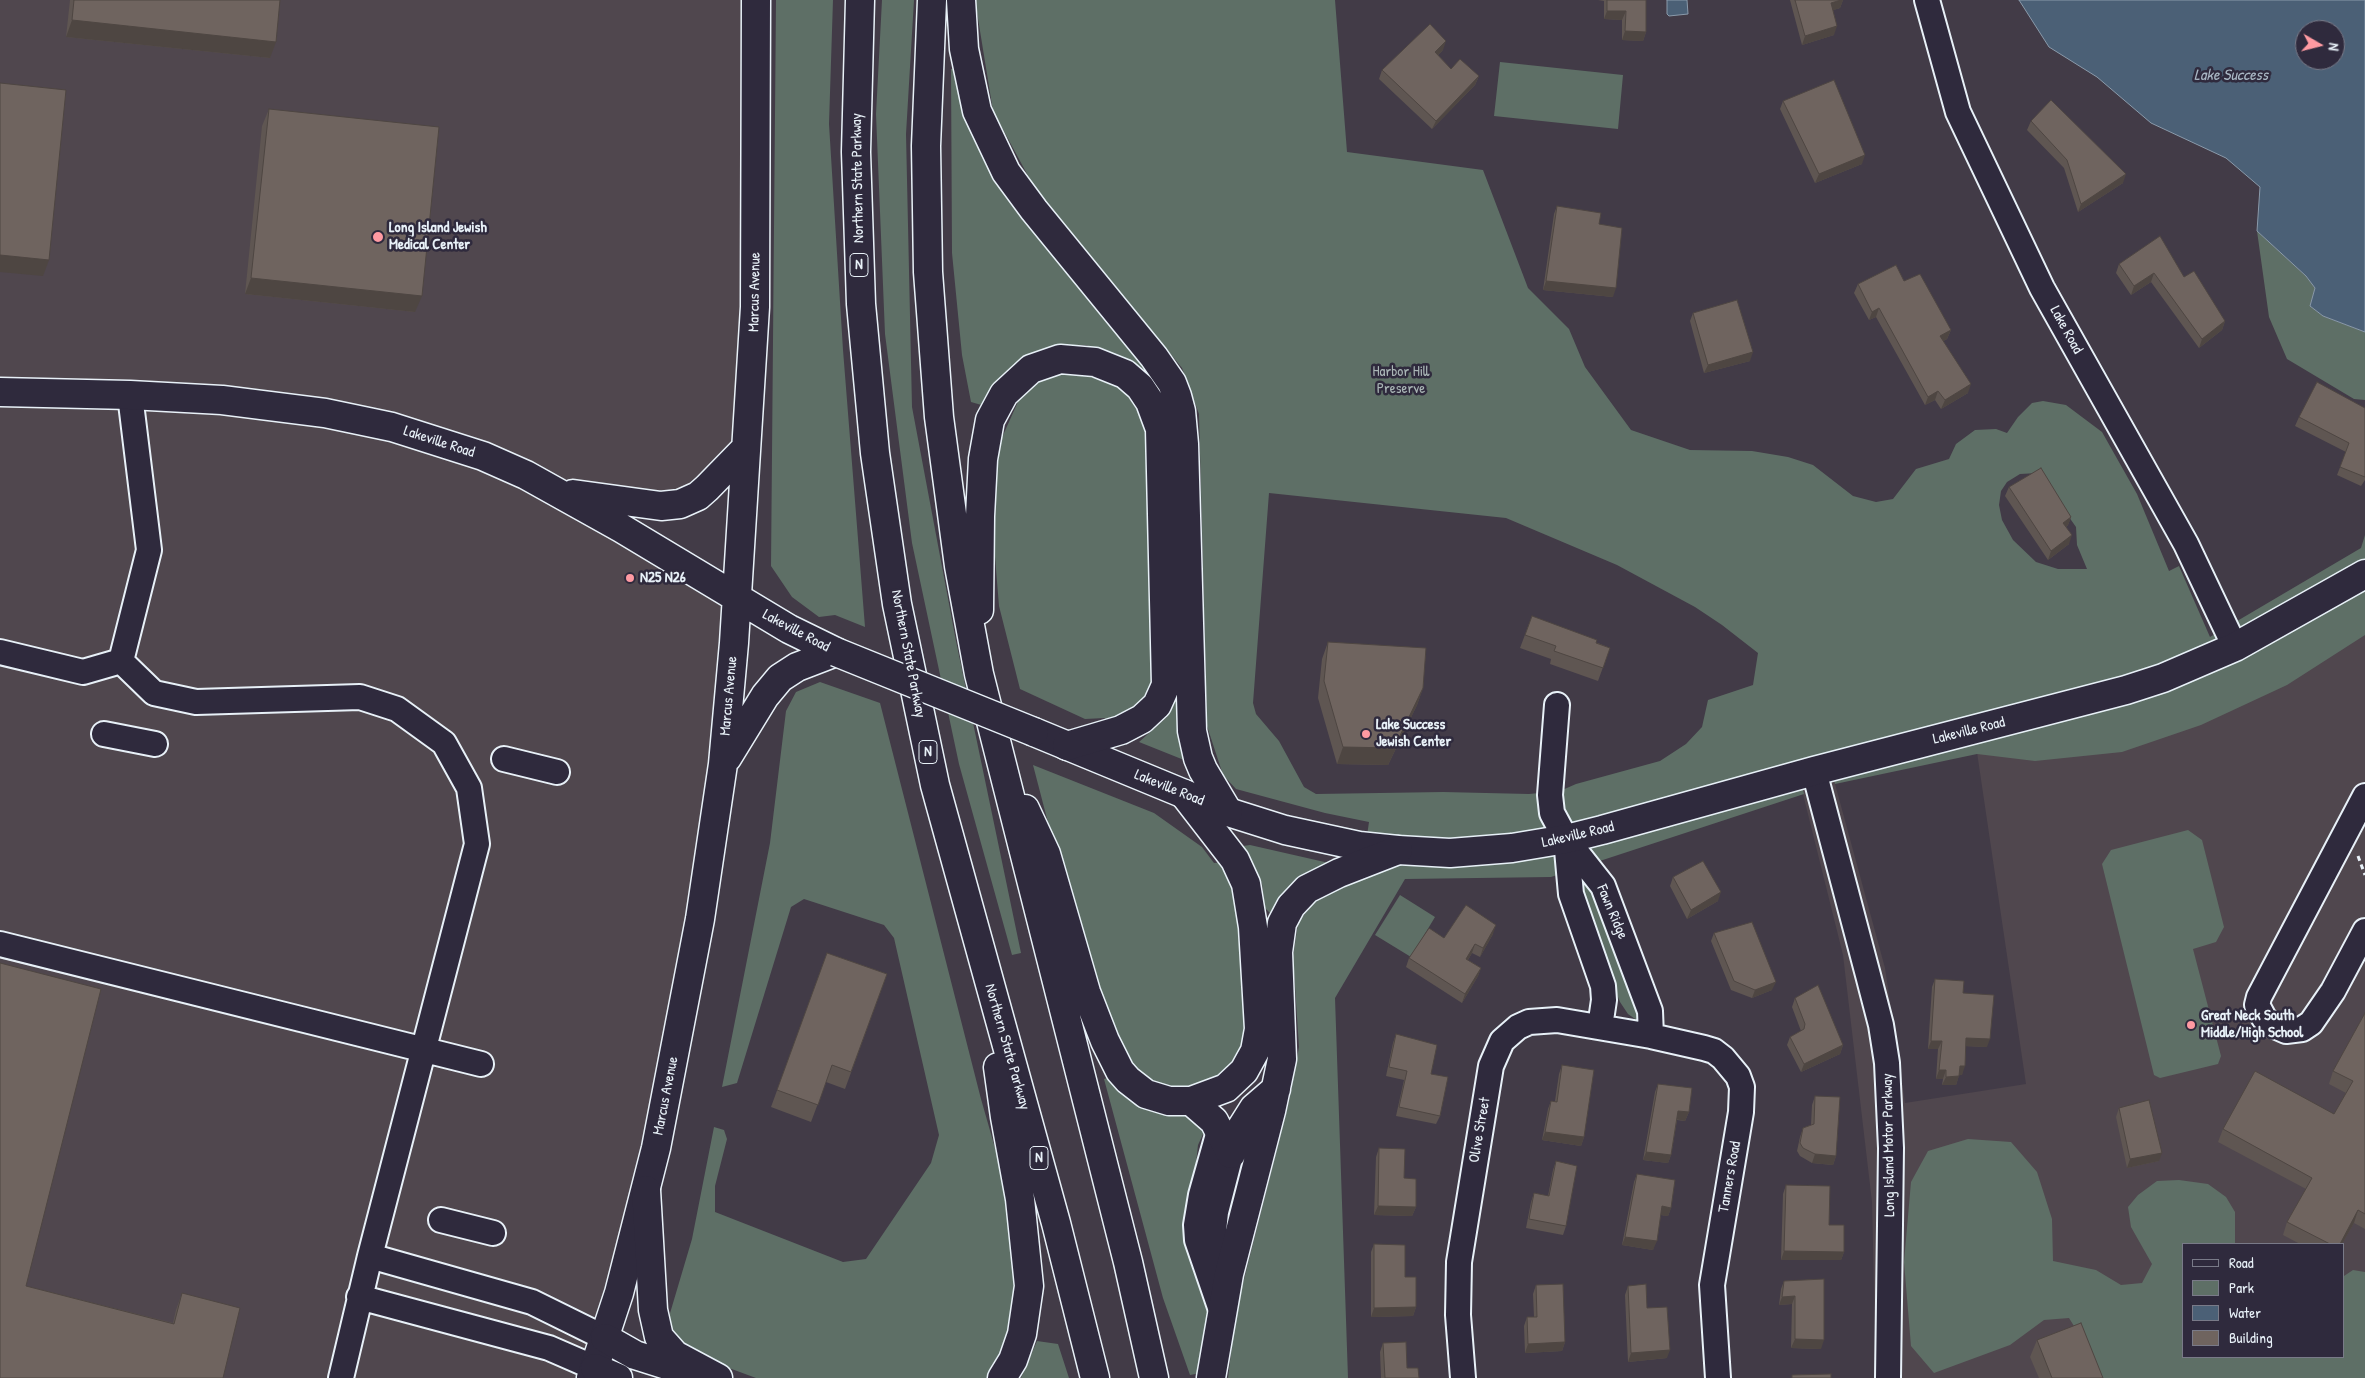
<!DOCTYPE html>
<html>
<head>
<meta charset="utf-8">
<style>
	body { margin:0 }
	#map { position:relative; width:2365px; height:1378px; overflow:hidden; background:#423b47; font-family:"Patrick Hand",sans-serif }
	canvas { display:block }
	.legend { position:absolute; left:2182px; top:1243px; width:162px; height:115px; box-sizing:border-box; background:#2f2a3d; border:1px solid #797a88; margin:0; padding:6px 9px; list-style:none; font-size:15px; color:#e8f1f8 }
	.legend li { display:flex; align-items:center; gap:10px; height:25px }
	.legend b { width:25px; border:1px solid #797a88 }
	.north { position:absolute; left:2295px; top:20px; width:50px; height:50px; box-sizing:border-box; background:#2f2a3d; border:1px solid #797a88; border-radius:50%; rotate:98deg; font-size:14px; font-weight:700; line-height:20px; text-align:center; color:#e8f1f8 }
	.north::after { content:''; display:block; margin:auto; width:18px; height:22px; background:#ff9aa2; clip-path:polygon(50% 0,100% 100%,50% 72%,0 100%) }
</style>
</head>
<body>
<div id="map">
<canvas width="2365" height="1378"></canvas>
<ul class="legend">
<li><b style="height:6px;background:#2f2a3d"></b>Road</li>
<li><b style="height:14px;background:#5e6f66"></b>Park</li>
<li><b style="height:14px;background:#4b6076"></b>Water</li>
<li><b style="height:14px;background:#6f645f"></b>Building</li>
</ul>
<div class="north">N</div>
</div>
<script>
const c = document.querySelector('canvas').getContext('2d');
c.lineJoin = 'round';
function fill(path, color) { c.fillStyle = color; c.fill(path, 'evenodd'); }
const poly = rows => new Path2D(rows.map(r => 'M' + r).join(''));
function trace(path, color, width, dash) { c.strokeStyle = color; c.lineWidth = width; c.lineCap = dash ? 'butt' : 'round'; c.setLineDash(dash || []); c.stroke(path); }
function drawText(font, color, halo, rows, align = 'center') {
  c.font = font + ' "Patrick Hand",sans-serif'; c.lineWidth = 5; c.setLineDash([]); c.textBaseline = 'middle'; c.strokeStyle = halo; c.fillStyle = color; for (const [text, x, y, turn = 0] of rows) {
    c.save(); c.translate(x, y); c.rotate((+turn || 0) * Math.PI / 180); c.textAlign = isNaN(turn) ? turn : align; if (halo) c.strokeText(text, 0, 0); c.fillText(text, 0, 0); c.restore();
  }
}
const built = poly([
	[0,0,756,0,746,448,698,496,559,492,737,597,709,867,595,1367,618,1378,0,1378],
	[2365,575,2365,1378,1876,1378,1872,1202,1843,955,1799,778,1831,769,1885,968,1905,1103,2026,1084,1974,732],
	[2184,1244,2344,1244,2344,1357,2184,1357]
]);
const green = poly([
	[776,0,833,0,829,124,843,350,865,627,835,615,819,617,792,597,771,566],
	[882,0,914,0,906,134,912,407,956,641,1021,953,1012,955,959,764,912,543,885,334,876,114],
	[975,0,1335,0,1347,152,1483,170,1528,288,1569,329,1585,367,1631,430,1690,450,1752,451,1788,457,1813,465,1853,496,1876,502,1893,499,1916,469,1949,459,1956,444,1975,430,1996,429,2007,433,2018,417,2032,403,2043,401,2066,405,2102,432,2137,494,2169,571,2179,566,2210,637,2361,548,2365,535,2365,635,2287,685,2201,725,2122,752,2035,761,1977,754,1835,784,1831,770,1800,778,1804,794,1551,877,1405,879,1335,998,1348,1378,1228,1378,1236,1311,1289,1101,1299,1047,1293,957,1298,923,1318,896,1361,877,1369,822,1325,813,1236,789,1223,775,1207,726,1199,414,1182,368,1033,185,993,111],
	[2038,473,2076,527,2077,545,2087,569,2058,569,2036,562,2013,540,2002,520,1999,505,2001,491,2007,482,2020,474],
	[1269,493,1506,518,1617,565,1695,607,1722,625,1758,653,1753,685,1708,700,1702,727,1686,744,1660,761,1576,784,1560,791,1529,794,1443,792,1316,794,1304,787,1279,741,1256,714,1253,703],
	[1500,62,1623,75,1618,129,1494,116],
	[951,69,957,69,970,122,1155,368,1147,375,1121,358,1086,345,1055,346,985,406,971,402,962,355,952,253],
	[2257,231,2306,276,2315,288,2310,306,2323,316,2365,332,2365,400,2354,399,2287,359,2269,317],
	[1057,370,1094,370,1125,391,1150,431,1154,698,1108,724,1105,718,1085,719,1020,689,999,606,992,520,1000,442,1025,386],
	[820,682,880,703,981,1099,1013,1211,1014,1303,1008,1351,989,1378,756,1378,691,1354,671,1338,668,1320,692,1239,714,1127,724,1130,727,1139,715,1186,715,1212,843,1262,866,1259,931,1163,939,1135,894,938,884,925,804,899,791,907,737,1083,722,1087,770,843,786,711,796,692],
	[1178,694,1183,694,1184,760,1139,742,1167,717],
	[1033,765,1154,813,1202,847,1214,863,1227,862,1243,906,1250,1032,1231,1074,1206,1086,1177,1089,1150,1083,1126,1058,1080,945],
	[2188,830,2202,840,2224,927,2216,942,2193,949,2221,1056,2218,1064,2160,1078,2154,1075,2102,864,2111,850],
	[1250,845,1329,863,1276,919,1265,908,1262,884,1253,863,1243,846],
	[1580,873,1590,880,1639,1005,1638,1021,1628,1014,1620,1002,1585,913],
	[1400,895,1435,917,1411,957,1375,935],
	[1115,1076,1198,1114,1204,1132,1198,1145,1188,1235,1211,1309,1201,1373,1190,1375,1163,1298,1104,1079],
	[1968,1139,2011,1142,2037,1172,2052,1219,2053,1261,2096,1270,2121,1285,2142,1283,2152,1264,2131,1227,2128,1207,2138,1195,2157,1181,2179,1180,2208,1184,2226,1197,2235,1212,2235,1244,2184,1244,2184,1357,2344,1357,2344,1276,2353,1270,2365,1272,2365,1378,2099,1378,2087,1347,2069,1318,2044,1320,2010,1345,1934,1373,1911,1346,1904,1262,1911,1182,1928,1151],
	[1037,1341,1058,1344,1069,1378,1021,1378]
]);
const water = poly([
	[1667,0,1687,0,1688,14,1669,16,1667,14,1667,0],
	[2019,0,2365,0,2365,332,2323,316,2310,306,2315,288,2306,276,2257,231,2260,187,2226,158,2151,123,2097,77,2049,47,2019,0],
	[2305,30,2335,30,2335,60,2305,60,2305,30]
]);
const path = poly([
	[2358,856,2365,875]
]);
const minor = poly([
	[1927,0,1958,112,2042,288,2186,544,2235,647],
	[0,652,83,672,121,661],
	[121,661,154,693,196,702,360,697,397,709,444,743,469,788,477,844,370,1256,341,1378],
	[121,661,149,550,130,395],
	[1557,705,1550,795,1552,813,1566,839,1603,886,1650,1011,1651,1036],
	[104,734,155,744],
	[504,759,557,772],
	[1814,771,1868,975,1881,1025,1887,1063,1891,1148,1888,1378],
	[2365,796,2259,997,2257,1005,2264,1018,2270,1024,2286,1031,2302,1029,2311,1023,2333,991,2365,931],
	[1566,839,1571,894,1603,986,1604,1000,1600,1027],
	[0,944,481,1064],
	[1219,1131,1201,1195,1196,1225,1197,1240,1221,1310],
	[441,1220,493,1233],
	[370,1256,532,1302,605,1338],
	[1218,1273,1214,1231,1216,1212,1231,1154],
	[359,1297,549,1348,595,1368],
	[1463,1378,1458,1315,1459,1262,1491,1066,1502,1041,1518,1027,1529,1022,1557,1020,1651,1036,1704,1048,1714,1051,1723,1058,1738,1076,1742,1087,1741,1112,1712,1285,1718,1378]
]);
const major = poly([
	[0,392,130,395,222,400,325,413,392,427,483,456,526,475,621,528,789,629,836,652],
	[573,494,661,506,680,504,698,496,707,488,746,448],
	[1034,732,1228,812,1285,830,1359,846,1398,850,1450,853,1512,848,1566,839,1602,830,1814,771,2126,690,2163,678,2235,647,2365,574],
	[727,758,765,696,780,678,797,667,836,652],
	[591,1378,619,1293,656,1148,700,919,723,764,734,643,755,307,756,0]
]);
const highway = poly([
	[860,0,856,152,861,304,875,453,897,604,935,785,1056,1223,1095,1378],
	[932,0,926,146,928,272,939,417,959,566,979,674,1128,1262,1154,1378],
	[961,0,964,49,977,111,1006,172,1034,210,1154,357,1172,383,1177,396,1181,411,1184,444,1192,731,1198,758,1203,770,1228,812],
	[979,610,980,516,983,459,990,420,1004,394,1031,369,1060,359,1095,362,1125,374,1140,387,1150,402,1160,429,1166,685,1157,705,1142,719,1121,730,1067,746],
	[1025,809,1046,854,1086,992,1105,1041,1120,1071,1128,1080,1146,1094,1169,1101,1191,1101,1226,1088,1244,1071,1255,1051,1259,1029,1253,927,1246,884,1235,860,1184,794],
	[998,1067,1005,1117,1020,1199,1029,1286,1022,1334,1013,1360,1002,1378],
	[1191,1101,1214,1121,1231,1154],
	[1231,1154,1242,1127,1254,1108,1276,1089],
	[646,1190,653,1310,659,1337,675,1355,718,1378],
	[605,1338,635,1355,689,1372],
	[595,1368,618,1378],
	[1211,1378,1229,1274,1271,1111,1282,1059,1278,952,1282,923,1291,906,1307,889,1339,873,1398,850]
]);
const majorBridge = poly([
	[836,652,1034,732]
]);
const wall = poly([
	[70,0,280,0,270,58,66,37],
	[1598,0,1646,0,1646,32,1643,41,1622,40,1622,20,1604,19,1604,1],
	[1790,0,1843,0,1840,8,1833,10,1834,35,1802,45],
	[1443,50,1438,55,1451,69,1479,76,1475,85,1432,129,1379,79,1382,70],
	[1783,101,1862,164,1815,183,1780,109],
	[269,109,415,312,245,294,262,126],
	[2031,121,2123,183,2078,212,2064,168,2027,130],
	[1557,206,1599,224,1613,297,1543,290,1554,214],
	[2119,264,2184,277,2225,321,2222,330,2199,348,2151,282,2131,295,2116,273],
	[1904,281,1951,330,1947,339,1943,341,1968,393,1941,409,1935,400,1925,405,1876,317,1869,320,1854,293,1858,284],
	[1693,313,1750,361,1704,373,1690,321],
	[2365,408,2365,480,2361,486,2337,475,2346,452,2295,426,2299,417],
	[2009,487,2071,517,2068,525,2066,527,2069,544,2048,560,2005,496],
	[1532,616,1610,648,1598,681,1550,664,1551,659,1520,648],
	[1328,642,1423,688,1417,705,1388,765,1337,764,1318,698,1322,659],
	[1673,877,1718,901,1687,919,1670,886],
	[1714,933,1772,990,1752,998,1731,990,1711,941],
	[1493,934,1480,957,1472,953,1468,960,1481,968,1478,976,1462,1003,1406,967,1409,958,1444,938],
	[827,953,887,974,845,1089,826,1082,811,1122,771,1107],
	[1935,979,1963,993,1987,1047,1965,1046,1962,1075,1959,1075,1956,1085,1942,1085,1943,1079,1936,1079,1938,1049,1928,1049,1932,987],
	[1795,998,1843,1045,1840,1054,1801,1072,1787,1045,1790,1037,1801,1031,1792,1007],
	[2365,1013,2365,1229,2354,1223,2342,1244,2300,1244,2283,1235,2287,1222,2306,1189,2218,1142,2223,1129,2334,1114,2346,1093,2329,1084,2333,1071],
	[1396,1034,1431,1074,1440,1116,1436,1124,1396,1116,1404,1080,1386,1076,1393,1043],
	[1562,1065,1584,1137,1581,1146,1542,1140,1548,1109,1551,1101,1555,1101,1559,1074],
	[1658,1084,1689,1112,1685,1121,1677,1120,1671,1155,1668,1163,1643,1160,1655,1092],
	[1815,1096,1836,1156,1833,1165,1812,1163,1800,1156,1797,1151,1800,1137,1803,1128,1811,1125,1812,1105],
	[2119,1108,2159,1161,2127,1168,2116,1117],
	[1379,1148,1404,1178,1416,1207,1412,1216,1374,1215,1376,1157],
	[1556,1161,1566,1226,1563,1235,1526,1228,1531,1202,1534,1193,1548,1196,1553,1170],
	[1637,1174,1671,1208,1668,1216,1661,1215,1653,1250,1622,1245,1634,1182],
	[1786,1185,1829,1225,1844,1252,1841,1260,1781,1260,1783,1194],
	[1374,1244,1405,1277,1416,1307,1413,1316,1371,1317,1371,1252],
	[1824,1279,1821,1349,1791,1348,1792,1304,1779,1305,1781,1289,1784,1281],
	[1536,1285,1565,1342,1562,1351,1525,1353,1524,1326,1527,1317,1534,1317,1533,1294],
	[26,1286,173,1323,176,1310,182,1293,223,1378],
	[1628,1286,1647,1308,1667,1358,1628,1362,1625,1295],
	[2037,1340,2103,1378,2039,1378,2030,1357],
	[1383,1343,1407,1368,1419,1378,1381,1378,1380,1352]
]);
const shadedWall = poly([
	[1841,0,1843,0,1840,8,1828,12,1831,3],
	[1607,11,1626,11,1622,20,1604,19],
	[72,20,276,42,270,58,66,37],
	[1837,26,1834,35,1802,45,1805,36],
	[1625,31,1646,32,1643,41,1622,40],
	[1446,41,1443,50,1432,61,1435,52],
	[1479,76,1475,85,1432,129,1436,121],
	[1865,155,1862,164,1815,183,1819,174],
	[2126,174,2123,183,2078,212,2081,204],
	[0,255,49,260,43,276,0,272],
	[2154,273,2151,282,2131,295,2134,286],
	[251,278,422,296,415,312,245,294],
	[1546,281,1616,288,1613,297,1543,290],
	[1879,308,1876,317,1869,320,1872,312],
	[2225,321,2222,330,2199,348,2202,339],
	[1951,330,1947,339,1937,345,1940,336],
	[1753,352,1750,361,1704,373,1708,365],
	[1971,384,1968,393,1941,409,1945,400],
	[1938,391,1935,400,1925,405,1928,397],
	[2071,517,2068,525,2060,532,2063,523],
	[2072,535,2069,544,2048,560,2051,551],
	[1423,688,1417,705,1388,765,1337,764,1343,747],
	[1721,892,1718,901,1687,919,1691,910],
	[1496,925,1493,934,1480,957,1483,948],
	[1475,944,1472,953,1463,968,1466,959],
	[1481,968,1478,976,1462,1003,1465,994],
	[1776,982,1772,990,1752,998,1755,990],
	[1966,1038,1990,1039,1987,1047,1962,1046],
	[1931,1041,1942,1041,1938,1049,1928,1049],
	[1843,1045,1840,1054,1801,1072,1804,1064],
	[1960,1066,1965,1066,1962,1075,1956,1075],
	[1939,1070,1946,1070,1943,1079,1936,1079],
	[1959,1076,1956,1085,1942,1085,1946,1077],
	[1678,1111,1689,1112,1685,1121,1675,1119],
	[1545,1132,1584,1137,1581,1146,1542,1140],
	[1646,1152,1671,1155,1668,1163,1643,1160],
	[2162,1153,2159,1161,2127,1168,2130,1159],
	[1815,1154,1836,1156,1833,1165,1812,1163],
	[1378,1206,1416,1207,1412,1216,1374,1215],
	[1662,1206,1671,1208,1668,1216,1659,1215],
	[2358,1210,2354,1223,2342,1244,2340,1244],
	[1625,1237,1657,1241,1653,1250,1622,1245],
	[1784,1251,1844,1252,1841,1260,1781,1260],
	[1795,1296,1792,1304,1779,1305,1782,1297],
	[1416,1307,1413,1316,1371,1317,1374,1308],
	[1795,1339,1824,1340,1821,1349,1791,1348],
	[1565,1342,1562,1351,1525,1353,1528,1344],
	[1670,1350,1667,1358,1628,1362,1631,1353]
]);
const building = poly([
	[74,0,280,0,276,42,72,20,74,0],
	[1607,0,1646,0,1646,32,1625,31,1626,11,1607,11,1607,0],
	[1795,0,1841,0,1831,3,1837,26,1805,36,1795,0],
	[1430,24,1446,41,1435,52,1451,69,1460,59,1479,76,1436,121,1382,70,1430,24],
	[1834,80,1865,155,1819,174,1783,101,1834,80],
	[0,83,66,90,49,260,0,255,0,83],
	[2051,100,2126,174,2081,204,2067,160,2031,121,2051,100],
	[269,109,439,127,422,296,251,278,269,109],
	[1557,206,1601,213,1599,224,1622,228,1616,288,1546,281,1557,206],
	[2160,236,2184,277,2194,271,2225,321,2202,339,2154,273,2134,286,2119,264,2160,236],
	[1896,265,1904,281,1920,274,1951,330,1940,336,1971,384,1945,400,1938,391,1928,397,1879,308,1872,312,1858,284,1896,265],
	[1737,300,1753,352,1708,365,1693,313,1737,300],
	[2317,382,2365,408,2365,477,2340,467,2349,443,2299,417,2317,382],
	[2041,468,2071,517,2063,523,2072,535,2051,551,2009,487,2041,468],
	[1532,616,1597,640,1596,643,1610,648,1603,668,1554,651,1556,646,1525,635,1532,616],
	[1328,642,1426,648,1423,688,1394,748,1343,747,1324,681,1328,642],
	[1703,861,1721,892,1691,910,1673,877,1703,861],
	[1466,905,1496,925,1483,948,1475,944,1466,959,1481,968,1465,994,1409,958,1429,928,1444,938,1466,905],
	[1752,922,1776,982,1755,990,1734,981,1714,933,1752,922],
	[827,953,887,974,851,1072,832,1065,818,1105,777,1090,827,953],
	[0,963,101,989,26,1286,174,1324,182,1293,240,1308,223,1378,0,1378,0,963],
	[1935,979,1964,981,1963,993,1994,995,1990,1039,1966,1038,1965,1066,1960,1066,1959,1076,1946,1077,1946,1070,1939,1070,1942,1041,1931,1041,1935,979],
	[1818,985,1843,1045,1804,1064,1790,1037,1804,1029,1805,1024,1795,998,1818,985],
	[2365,1013,2365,1214,2358,1210,2340,1244,2330,1244,2287,1222,2312,1178,2223,1129,2255,1071,2334,1114,2353,1081,2333,1071,2365,1013],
	[1396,1034,1437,1045,1431,1074,1448,1077,1440,1116,1399,1107,1407,1071,1389,1067,1396,1034],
	[1562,1065,1594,1070,1584,1137,1545,1132,1551,1101,1557,1102,1562,1065],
	[1658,1084,1692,1088,1689,1112,1678,1111,1671,1155,1646,1152,1658,1084],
	[1815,1096,1840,1097,1836,1156,1815,1154,1803,1148,1800,1143,1803,1128,1814,1124,1815,1096],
	[2149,1100,2162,1153,2130,1159,2119,1108,2149,1100],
	[1379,1148,1405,1149,1404,1178,1416,1179,1416,1207,1378,1206,1379,1148],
	[1556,1161,1577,1166,1566,1226,1529,1219,1534,1193,1549,1196,1556,1161],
	[1637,1174,1675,1180,1671,1208,1662,1206,1657,1241,1625,1237,1637,1174],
	[1786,1185,1830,1186,1829,1225,1844,1225,1844,1252,1784,1251,1786,1185],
	[1374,1244,1405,1245,1405,1277,1416,1277,1416,1307,1374,1308,1374,1244],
	[1824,1279,1824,1340,1795,1339,1795,1296,1782,1297,1784,1281,1824,1279],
	[1563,1284,1565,1342,1528,1344,1527,1317,1537,1317,1536,1285,1563,1284],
	[1646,1284,1647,1308,1667,1307,1670,1350,1631,1353,1628,1286,1646,1284],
	[2081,1323,2103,1378,2052,1378,2037,1340,2081,1323],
	[1406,1342,1407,1368,1418,1368,1419,1378,1385,1378,1383,1343,1406,1342],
	[1831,1374,1831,1378,1792,1378,1792,1375,1831,1374]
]);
const markers = [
	[378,237,6,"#ff9aa2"],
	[630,578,5,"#ff9aa2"],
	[1366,734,5,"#ff9aa2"],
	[2191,1025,5,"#ff9aa2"]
];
const shields = [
	[859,265,18],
	[928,752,18],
	[1039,1158,18]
];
const shieldNames = [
	["N",859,265],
	["N",928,752],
	["N",1039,1158]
];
const streetNames = [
	["Northern State Parkway",858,178,-91],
	["Marcus Avenue",755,292,-89],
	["Lake Road",2066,330,61],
	["Lakeville Road",439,442,18],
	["Lakeville Road",796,631,28],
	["Northern State Parkway",908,654,79],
	["Marcus Avenue",729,696,-85],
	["Lakeville Road",1969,731,-14],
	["Lakeville Road",1169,788,22],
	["Lakeville Road",1578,835,-13],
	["Fawn Ridge",1612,912,67],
	["Northern State Parkway",1007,1047,74],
	["Marcus Avenue",666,1096,-79],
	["Olive Street",1480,1130,-80],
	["Long Island Motor Parkway",1889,1145,-91],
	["Tanners Road",1730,1177,-80]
];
const poiNames = [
	["Long Island Jewish",389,228],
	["Medical Center",389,245],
	["N25 N26",640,578],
	["Lake Success",1376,725],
	["Jewish Center",1376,742],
	["Great Neck South",2201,1016],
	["Middle/High School",2201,1033]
];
const parkNames = [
	["Harbor Hill",1401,372],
	["Preserve",1401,389]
];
const waterNames = [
	["Lake Success",2231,76]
];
fill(built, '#50474e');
fill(green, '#5e6f66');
fill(water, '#4b6076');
trace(water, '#8a9aaa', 1);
trace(minor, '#e8f1f8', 28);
trace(major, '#e8f1f8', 31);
trace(highway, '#e8f1f8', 31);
trace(path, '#e8f1f8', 3, [5, 4]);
trace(minor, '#2f2a3d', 24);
trace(major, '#2f2a3d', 28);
trace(highway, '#2f2a3d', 28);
trace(majorBridge, '#e8f1f8', 31, []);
trace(majorBridge, '#2f2a3d', 28);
fill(wall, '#5f5652');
fill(shadedWall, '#4e4642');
fill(building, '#6f645f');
trace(building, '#4e4642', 1);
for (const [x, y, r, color] of markers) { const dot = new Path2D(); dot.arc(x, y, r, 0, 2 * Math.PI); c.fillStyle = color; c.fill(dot); trace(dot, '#2f2a3d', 2); }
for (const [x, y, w] of shields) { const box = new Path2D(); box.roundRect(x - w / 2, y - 11.5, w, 23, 4); c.fillStyle = '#2f2a3d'; c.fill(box); trace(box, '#e8f1f8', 1); }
drawText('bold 14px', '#e8f1f8', null, shieldNames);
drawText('15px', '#e8f1f8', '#2f2a3d', streetNames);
drawText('bold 15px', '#e8f1f8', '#2f2a3d', poiNames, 'left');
drawText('15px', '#aab6b6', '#2f2a3d', parkNames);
drawText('italic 16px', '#a9b7c4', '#2f2a3d', waterNames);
</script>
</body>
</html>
